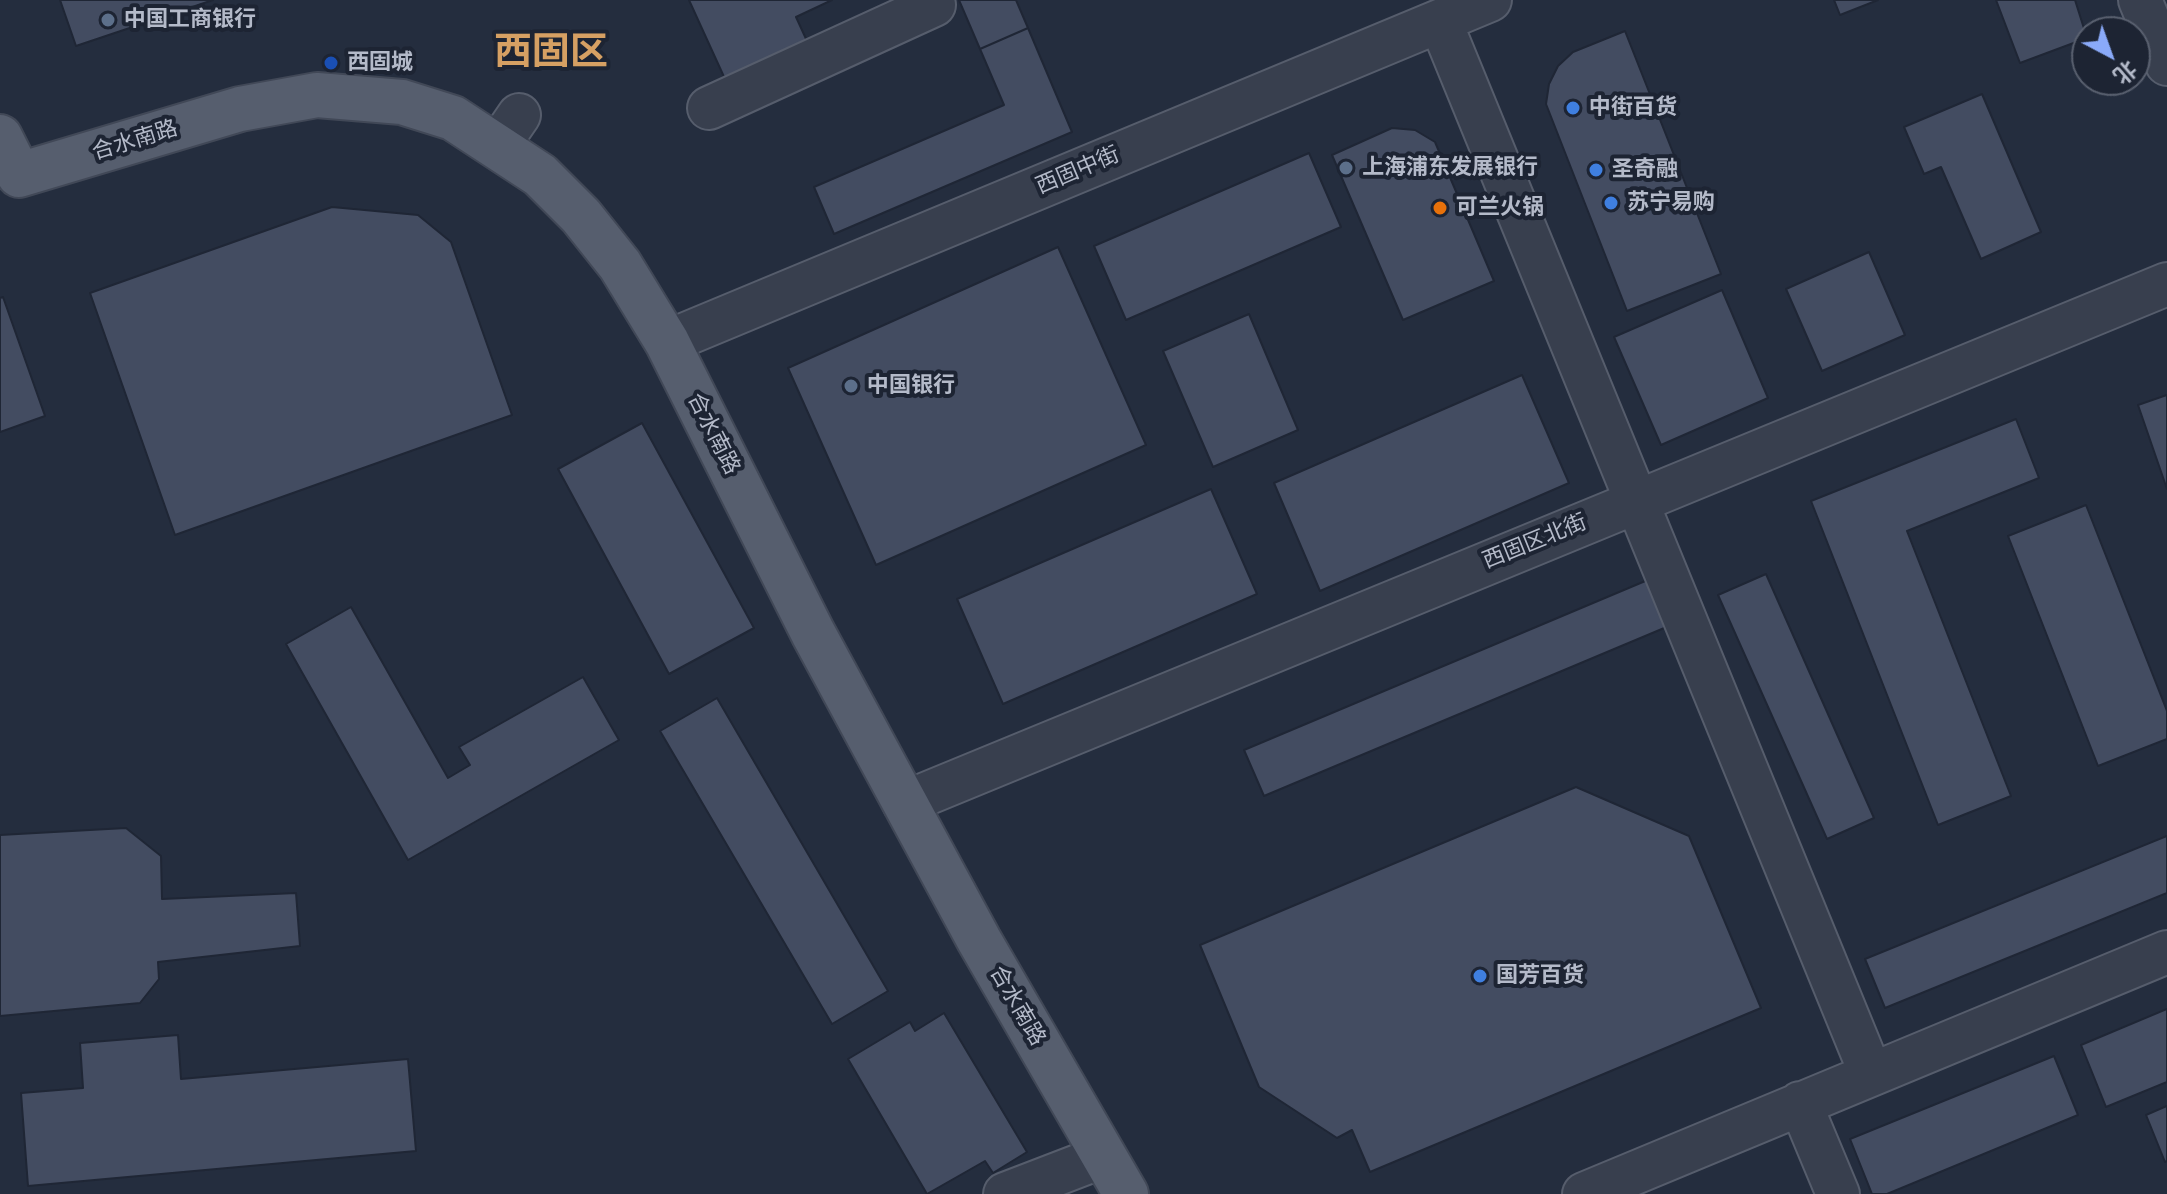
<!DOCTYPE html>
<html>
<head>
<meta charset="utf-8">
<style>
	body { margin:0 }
	#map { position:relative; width:2167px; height:1194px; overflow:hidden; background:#242d3e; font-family:"Space Grotesk","Noto Sans SC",sans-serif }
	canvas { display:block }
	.north { position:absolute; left:2071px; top:16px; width:80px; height:80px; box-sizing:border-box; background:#1d2433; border:2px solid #59606f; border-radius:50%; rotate:139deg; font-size:22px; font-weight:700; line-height:32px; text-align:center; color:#b4bac9 }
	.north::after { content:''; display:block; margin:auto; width:28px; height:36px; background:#8aaaf9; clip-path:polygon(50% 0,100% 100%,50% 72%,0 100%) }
</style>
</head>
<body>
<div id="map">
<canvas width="2167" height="1194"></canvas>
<div class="north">北</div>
</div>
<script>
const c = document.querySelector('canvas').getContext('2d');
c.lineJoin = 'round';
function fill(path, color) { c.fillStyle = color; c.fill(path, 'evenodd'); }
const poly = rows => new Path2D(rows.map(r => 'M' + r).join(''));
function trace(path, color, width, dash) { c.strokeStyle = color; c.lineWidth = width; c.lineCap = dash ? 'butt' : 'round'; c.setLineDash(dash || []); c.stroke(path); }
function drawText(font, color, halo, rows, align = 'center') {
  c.font = font + ' "Space Grotesk","Noto Sans SC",sans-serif'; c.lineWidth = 8; c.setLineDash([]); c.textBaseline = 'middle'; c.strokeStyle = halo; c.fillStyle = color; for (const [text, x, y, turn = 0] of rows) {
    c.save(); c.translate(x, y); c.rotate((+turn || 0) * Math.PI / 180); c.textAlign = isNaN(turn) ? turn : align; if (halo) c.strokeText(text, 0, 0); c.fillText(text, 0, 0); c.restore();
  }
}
const building = poly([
	[60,0,213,0,76,46,60,0],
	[689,0,832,0,796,17,807,41,725,79,689,0],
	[959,0,1016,0,1028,28,980,49,959,0],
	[1834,0,1878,0,1840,15,1834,0],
	[1996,0,2075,0,2087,38,2020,63,1996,0],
	[1028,28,1072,132,834,234,814,187,1004,105,980,49,1028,28],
	[1625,31,1721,274,1627,311,1546,104,1549,84,1558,66,1573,52,1625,31],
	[1982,94,2041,232,1981,259,1941,167,1924,174,1904,127,1982,94],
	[1392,128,1415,130,1435,142,1494,281,1403,320,1332,155,1392,128],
	[1309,153,1341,227,1126,320,1094,246,1309,153],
	[332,207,418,215,451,242,512,415,175,535,90,293,332,207],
	[1058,247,1146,445,876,565,788,368,1058,247],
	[1869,252,1905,335,1822,371,1786,289,1869,252],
	[1722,290,1768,398,1661,445,1614,337,1722,290],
	[3,297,45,416,0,432,0,298,3,297],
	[1249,314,1298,430,1213,467,1163,351,1249,314],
	[1522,375,1569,483,1320,591,1274,483,1522,375],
	[2167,395,2167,489,2138,405,2167,395],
	[2016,419,2039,478,1907,531,2011,796,1938,825,1811,501,2016,419],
	[642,423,754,628,669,674,558,469,642,423],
	[1211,489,1257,594,1003,704,957,599,1211,489],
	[2086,505,2167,711,2167,739,2098,766,2008,536,2086,505],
	[1766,574,1874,818,1827,839,1718,595,1766,574],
	[1650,579,1669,626,1264,796,1244,750,1650,579],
	[351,607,448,778,470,765,459,747,583,677,619,740,408,860,286,644,351,607],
	[717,698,888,991,832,1024,660,731,717,698],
	[1576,787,1689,836,1761,1008,1370,1172,1352,1130,1337,1138,1259,1087,1200,945,1576,787],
	[126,828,161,856,162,899,296,893,300,946,158,962,159,979,140,1003,0,1016,0,835,126,828],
	[2167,836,2167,893,1885,1008,1865,959,2167,836],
	[2167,1009,2167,1082,2106,1107,2081,1045,2167,1009],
	[944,1013,1027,1152,993,1173,985,1161,927,1194,848,1059,910,1022,915,1031,944,1013],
	[178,1035,181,1079,408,1059,416,1151,28,1186,21,1093,83,1088,80,1043,178,1035],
	[2054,1056,2078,1115,1887,1194,1872,1194,1850,1139,2054,1056],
	[2167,1106,2167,1161,2165,1162,2146,1115,2167,1106]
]);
const minor = poly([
	[2140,0,2167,64],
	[1440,21,1871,1074],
	[709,108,934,5],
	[497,147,519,115],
	[667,342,1490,0],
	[904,803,2167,284],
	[1800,1103,1838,1194],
	[1005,1194,1104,1156],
	[1584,1194,2167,952]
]);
const major = poly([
	[0,137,19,175,240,109,317,95,402,102,453,118,540,175,581,216,620,265,667,342,813,633,979,940,1126,1194]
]);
const markers = [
	[108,20,8,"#5c6f8a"],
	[331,63,8,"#1a4fb4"],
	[1573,108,8,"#3f7fe0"],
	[1346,168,8,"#5c6f8a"],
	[1596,170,8,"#3f7fe0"],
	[1611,203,8,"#3f7fe0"],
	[1440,208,8,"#e8710a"],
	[851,386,8,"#5c6f8a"],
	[1480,976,8,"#3f7fe0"]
];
const poiNames = [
	["中国工商银行",124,20],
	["西固城",347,63],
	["中街百货",1589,108],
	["上海浦东发展银行",1362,168],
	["圣奇融",1612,170],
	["苏宁易购",1627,203],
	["可兰火锅",1456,208],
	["中国银行",867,386],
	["国芳百货",1496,976]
];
const streetNames = [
	["合水南路",135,141,-17],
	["西固中街",1078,171,-23],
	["合水南路",713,434,63],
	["西固区北街",1535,542,-22],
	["合水南路",1017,1006,60]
];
const townNames = [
	["西固区",551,54]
];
fill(building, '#434c61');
trace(building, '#1f2635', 2);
trace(minor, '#565d6c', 46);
trace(major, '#414857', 48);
trace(minor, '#383f4e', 42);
trace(major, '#565e6e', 44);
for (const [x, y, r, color] of markers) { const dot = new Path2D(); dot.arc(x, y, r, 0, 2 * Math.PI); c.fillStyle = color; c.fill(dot); trace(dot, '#1d2433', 3); }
drawText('bold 22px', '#b4bac9', '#1d2433', poiNames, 'left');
drawText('22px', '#b4bac9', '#1d2433', streetNames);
drawText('bold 38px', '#d6a063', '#1d2433', townNames);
</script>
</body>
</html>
